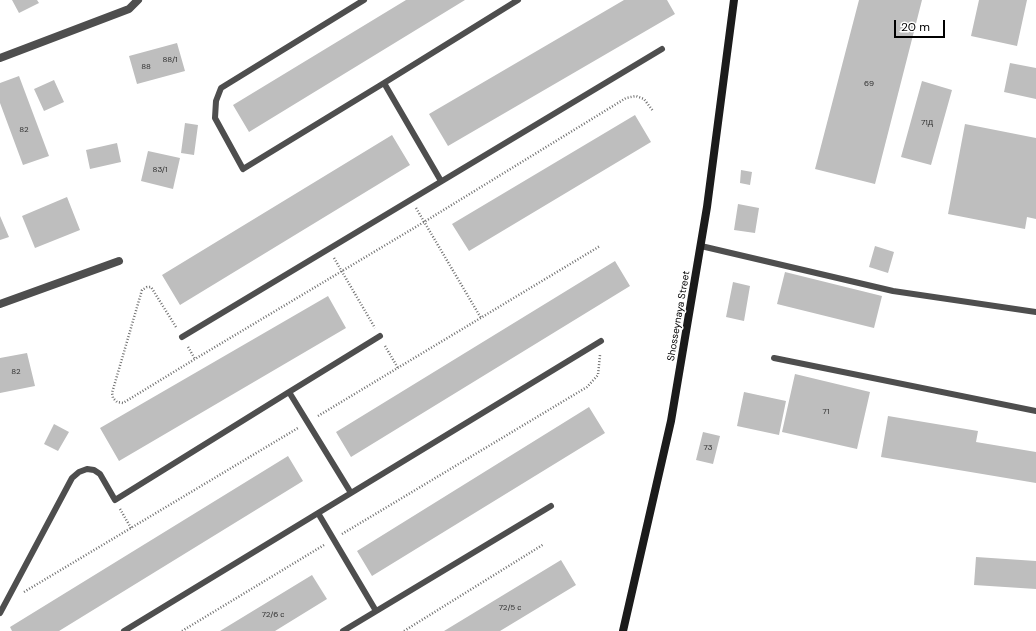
<!DOCTYPE html>
<html>
<head>
<meta charset="utf-8">
<style>
	body { margin:0 }
	#map { position:relative; width:1036px; height:631px; overflow:hidden; background:#fff; font-family:"DM Sans",sans-serif }
	canvas { display:block }
	.scale { position:absolute; left:894px; top:20px; width:51px; height:18px; box-sizing:border-box; border:2px solid #000; border-top:0; padding-left:5px; font-size:12px; line-height:14px; white-space:nowrap; color:#000; -webkit-text-stroke:3px #fff; paint-order:stroke }
</style>
</head>
<body>
<div id="map">
<canvas width="1036" height="631"></canvas>
<div class="scale">20 m</div>
</div>
<script>
const c = document.querySelector('canvas').getContext('2d');
c.lineJoin = 'round';
function fill(path, color) { c.fillStyle = color; c.fill(path, 'evenodd'); }
const poly = rows => new Path2D(rows.map(r => 'M' + r).join(''));
function trace(path, color, width, dash) { c.strokeStyle = color; c.lineWidth = width; c.lineCap = dash ? 'butt' : 'round'; c.setLineDash(dash || []); c.stroke(path); }
function drawText(font, color, halo, rows, align = 'center') {
  c.font = font + ' "DM Sans",sans-serif'; c.lineWidth = 3; c.setLineDash([]); c.textBaseline = 'middle'; c.strokeStyle = halo; c.fillStyle = color; for (const [text, x, y, turn = 0] of rows) {
    c.save(); c.translate(x, y); c.rotate((+turn || 0) * Math.PI / 180); c.textAlign = isNaN(turn) ? turn : align; if (halo) c.strokeText(text, 0, 0); c.fillText(text, 0, 0); c.restore();
  }
}
const building = poly([
	[12,0,37,0,39,3,19,13],
	[406,0,465,0,249,132,233,105],
	[624,0,667,0,675,14,448,146,429,114],
	[859,0,922,0,875,184,815,169],
	[979,0,1027,0,1017,46,971,36],
	[177,43,185,71,137,84,129,56],
	[1010,63,1036,68,1036,99,1004,92],
	[19,76,49,156,23,165,0,103,0,83],
	[54,80,64,102,44,111,34,89],
	[922,81,952,90,931,165,901,157],
	[635,115,651,142,469,251,452,224],
	[185,123,198,125,194,155,181,153],
	[965,124,1036,138,1036,219,1027,217,1025,229,948,214],
	[392,135,410,165,180,305,162,275],
	[117,143,121,162,90,169,86,150],
	[148,151,180,158,173,189,141,181],
	[741,170,752,172,750,185,740,183],
	[67,197,80,230,35,248,22,216],
	[738,204,759,208,755,233,734,230],
	[0,216,9,237,0,240],
	[875,246,894,252,888,273,869,267],
	[615,261,630,286,351,457,336,432],
	[785,272,882,296,874,328,777,304],
	[733,282,750,286,744,321,726,317],
	[328,296,346,328,119,461,100,428],
	[27,353,35,386,0,393,0,358],
	[795,374,870,392,857,449,782,432],
	[744,392,786,401,779,435,737,426],
	[589,407,605,433,372,576,357,551],
	[888,416,978,431,976,442,1036,452,1036,483,881,457],
	[54,424,69,432,58,451,44,444],
	[703,432,720,436,713,464,696,460],
	[288,456,303,481,59,631,12,631,10,627],
	[976,557,1036,561,1036,589,974,585],
	[561,560,576,585,500,631,444,631],
	[312,575,327,599,275,631,220,631]
]);
const path = poly([
	[416,208,481,318],
	[334,258,375,328],
	[176,327,151,287,147,287,142,290,112,393,113,398,117,402,123,403,195,359,424,222,626,98,636,96,644,99,653,111],
	[385,346,398,368],
	[188,347,195,359],
	[318,416,600,246],
	[120,509,131,528],
	[342,534,587,387,598,375,600,355],
	[24,592,298,428],
	[182,631,324,545],
	[404,631,544,544]
]);
const lane = poly([
	[364,0,221,88,216,101,215,118,243,169,384,83,441,181],
	[384,83,518,0],
	[701,246,893,291,1036,312],
	[182,337,662,49],
	[774,358,1036,411],
	[351,493,289,392,380,336],
	[318,513,376,611],
	[0,613,72,478,79,472,87,469,94,470,100,474,115,500,289,392],
	[124,631,601,341],
	[343,631,551,506]
]);
const street = poly([
	[0,58,129,9,138,0],
	[0,304,119,261]
]);
const secondary = poly([
	[623,631,671,421,707,207,734,0]
]);
const numberNames = [
	["88/1",170,60],
	["88",146,67],
	["69",869,84],
	["71Д",927,123],
	["82",24,130],
	["83/1",160,170],
	["82",16,372],
	["71",826,412],
	["73",708,448],
	["72/5 с",510,608],
	["72/6 с",273,615]
];
const streetNames = [
	["Shosseynaya Street",679,316,-80]
];
fill(building, '#bebebe');
trace(path, '#707070', 2.5, [1, 2]);
trace(lane, '#4e4e4e', 6);
trace(street, '#4e4e4e', 8);
trace(secondary, '#1b1b1b', 8);
drawText('8px', '#303030', null, numberNames);
drawText('10px', '#000', '#fff', streetNames);
</script>
</body>
</html>
